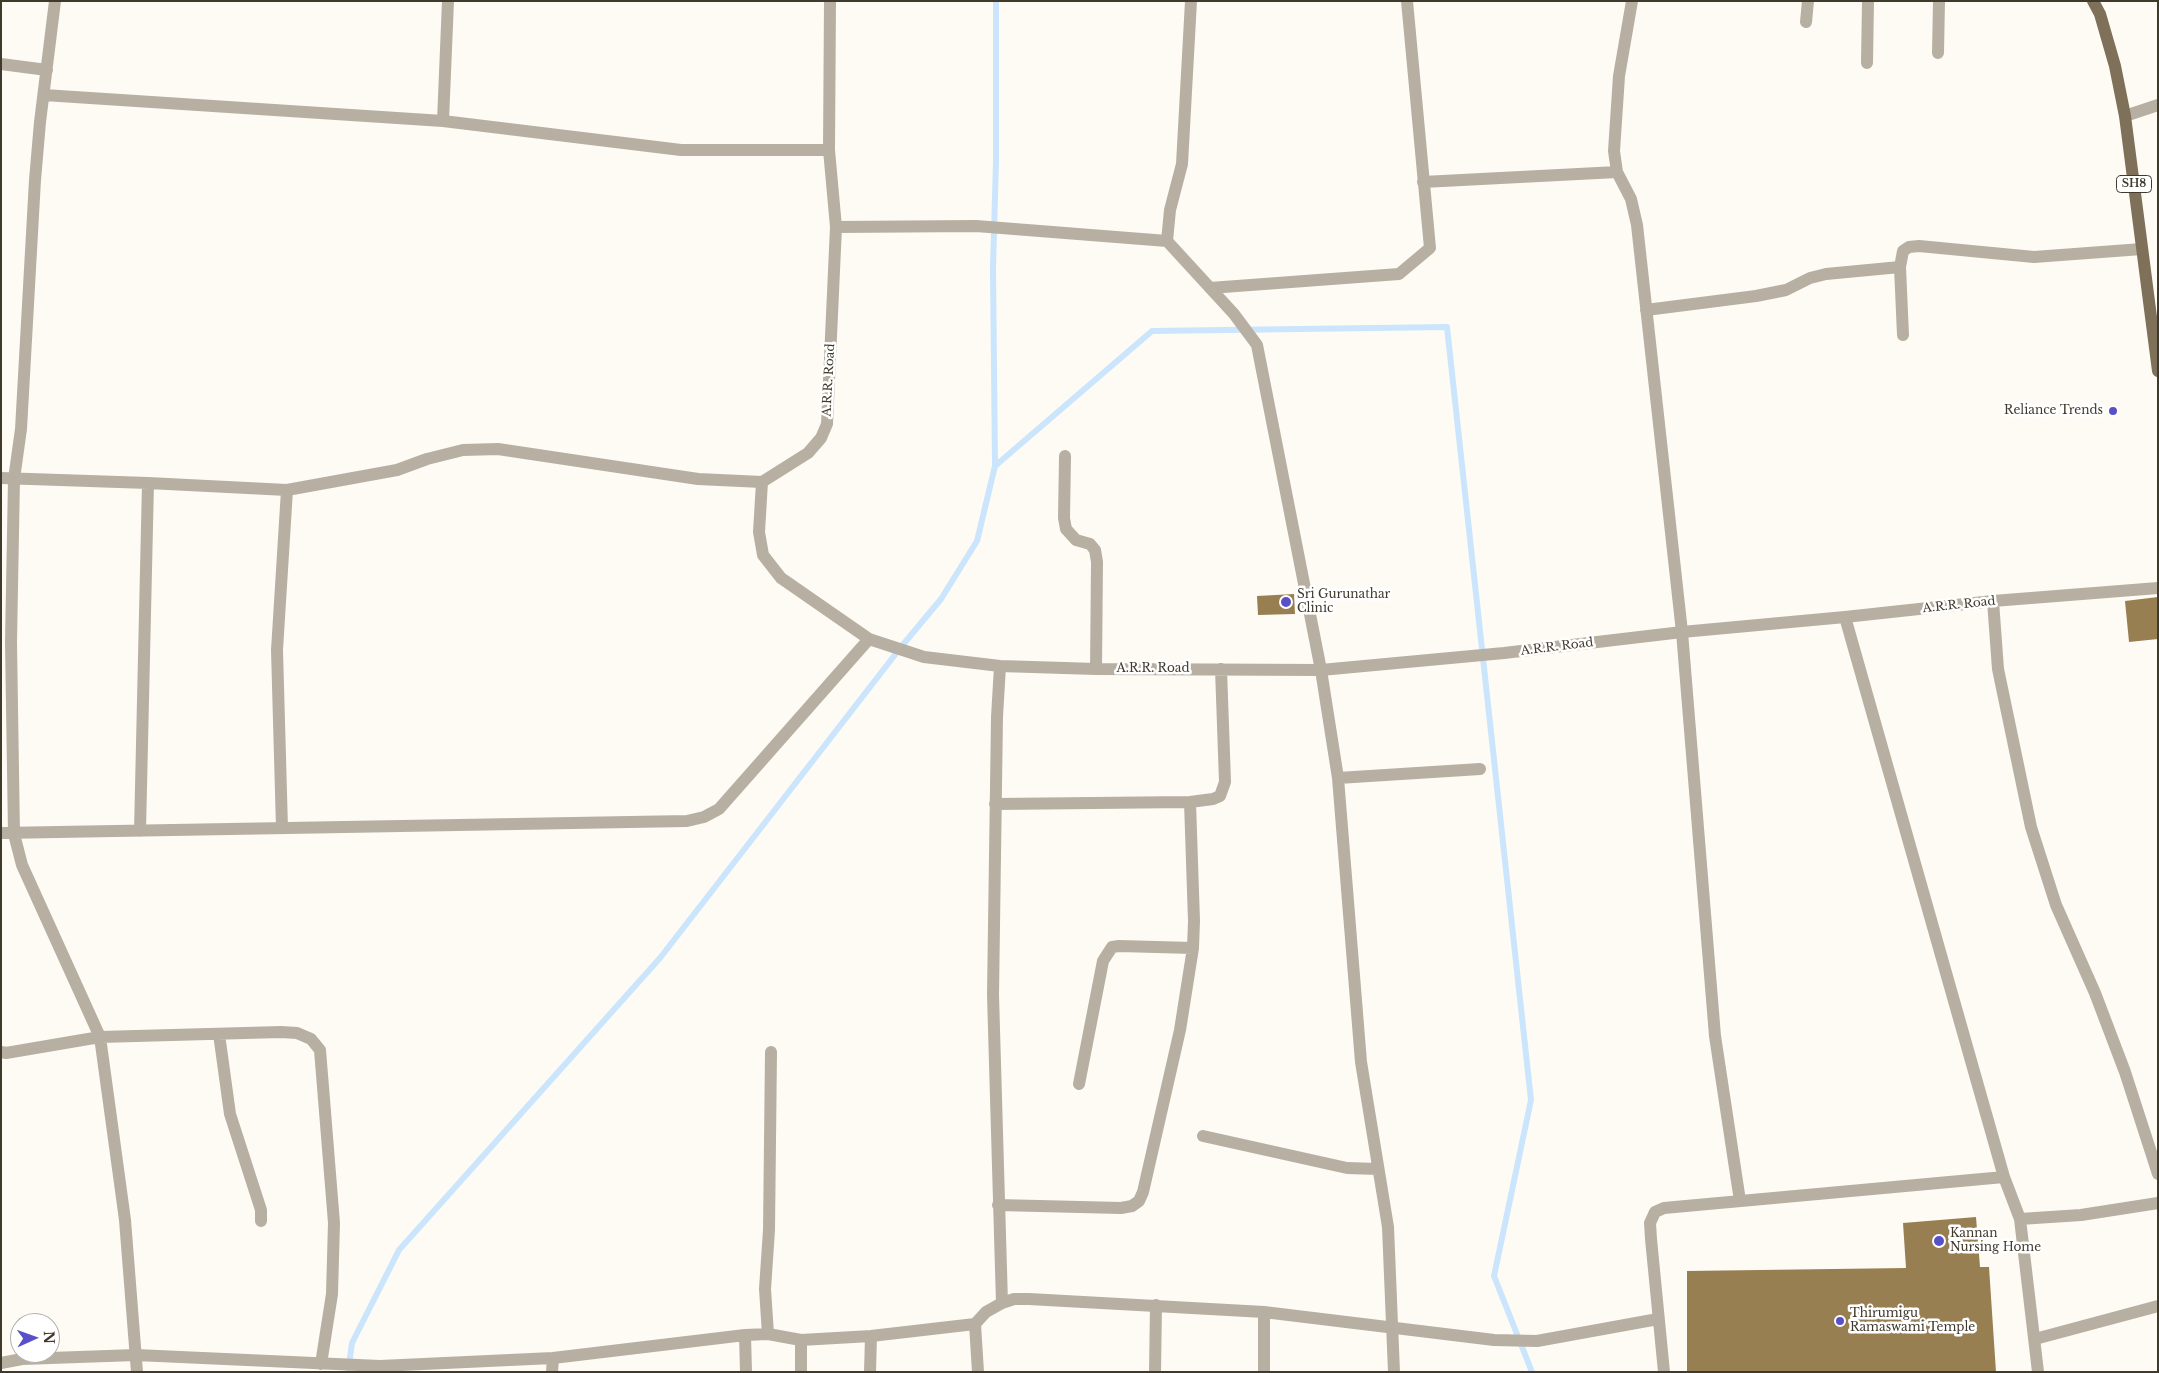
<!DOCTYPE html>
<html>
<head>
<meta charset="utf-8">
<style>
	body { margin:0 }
	#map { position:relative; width:2159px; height:1373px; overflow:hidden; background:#fefbf5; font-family:"Libre Baskerville",serif }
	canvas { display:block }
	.frame { position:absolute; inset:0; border:2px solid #403a2d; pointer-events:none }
	.north { position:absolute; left:10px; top:1313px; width:50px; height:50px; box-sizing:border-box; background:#fff; border:1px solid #b3b0ab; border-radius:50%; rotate:88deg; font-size:14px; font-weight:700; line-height:20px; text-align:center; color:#403a2d }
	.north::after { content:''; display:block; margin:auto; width:18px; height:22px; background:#5850c8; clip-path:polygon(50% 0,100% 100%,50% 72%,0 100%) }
</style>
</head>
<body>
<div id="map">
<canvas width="2159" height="1373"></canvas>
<div class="frame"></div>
<div class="north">N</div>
</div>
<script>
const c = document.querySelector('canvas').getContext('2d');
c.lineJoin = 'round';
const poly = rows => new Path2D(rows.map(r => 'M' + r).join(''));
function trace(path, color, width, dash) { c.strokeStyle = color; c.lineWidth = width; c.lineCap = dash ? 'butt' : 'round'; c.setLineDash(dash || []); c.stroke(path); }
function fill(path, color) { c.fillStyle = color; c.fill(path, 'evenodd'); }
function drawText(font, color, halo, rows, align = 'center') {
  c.font = font + ' "Libre Baskerville",serif'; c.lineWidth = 5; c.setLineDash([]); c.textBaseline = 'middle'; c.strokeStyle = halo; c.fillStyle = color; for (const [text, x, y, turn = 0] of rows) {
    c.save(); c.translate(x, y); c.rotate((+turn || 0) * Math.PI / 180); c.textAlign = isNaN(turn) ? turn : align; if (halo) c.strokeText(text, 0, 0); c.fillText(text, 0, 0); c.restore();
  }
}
const stream = poly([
	[995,466,1152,331,1447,327,1531,1100,1494,1276,1532,1372],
	[348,1372,352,1343,399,1250,660,958,901,647,941,599,977,541,995,466,993,268,996,161,996,1]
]);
const building = poly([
	[1294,594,1295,614,1258,615,1257,596],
	[2158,597,2158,639,2129,642,2125,601],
	[1976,1217,1980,1267,1989,1267,1996,1372,1687,1372,1687,1271,1906,1268,1903,1223]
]);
const minor = poly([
	[55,1,40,122,35,180,21,429,14,479,11,642,14,834,22,865,100,1037,125,1220,137,1372],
	[830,1,829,150,836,227,827,424,821,438,808,453,762,482,759,532,763,555,781,578,869,639,924,657,1000,666,1096,669,1321,670,1504,653,1682,632,1845,617,1993,601,2158,588],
	[1191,1,1182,164,1170,210,1167,241,1234,314,1257,345,1321,670,1338,778,1361,1062,1388,1227,1394,1372],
	[1632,1,1619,76,1614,151,1617,172,1631,199,1637,225,1682,632,1715,1036,1740,1201],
	[1806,22,1808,1],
	[1938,53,1939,1],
	[1867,63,1868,1],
	[1,64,47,70],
	[44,95,443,121,681,150,829,150],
	[2125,116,2158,105],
	[443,121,448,1],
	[1423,182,1617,172],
	[836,227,976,226,1167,241],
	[1210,288,1399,274,1430,248,1407,1],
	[1646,310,1756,296,1786,290,1810,278,1826,274,1900,267],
	[1903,335,1900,267,1903,251,1909,247,1919,246,2034,257,2142,249],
	[1065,456,1064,518,1066,529,1076,540,1090,544,1095,550,1097,562,1096,669],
	[1,478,148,483,287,490,397,470,427,459,463,450,498,449,698,479,762,482],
	[1993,601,1998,669,2031,827,2056,905,2095,993,2125,1072,2158,1174],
	[1845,617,2004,1177,2020,1219,2038,1372],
	[1000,666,997,717,993,995,1002,1303],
	[1338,778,1480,769],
	[995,804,1190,802,1213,799,1220,796,1225,782,1221,669],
	[282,828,277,650,287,490],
	[140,831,148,483],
	[1,833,687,821,704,817,719,809,869,639],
	[219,1034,230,1114,261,1210,261,1221],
	[1,1052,6,1053,100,1037,281,1032,297,1033,311,1039,320,1050,334,1223,332,1294,321,1364],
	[1079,1084,1103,961,1112,947,1119,946,1193,948],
	[1203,1136,1347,1168,1378,1169],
	[998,1205,1121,1208,1132,1206,1139,1201,1143,1192,1180,1030,1193,948,1194,921,1190,802],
	[2020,1219,2081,1215,2158,1203],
	[1264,1312,1264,1372],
	[975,1324,978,1372],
	[768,1334,765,1289,769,1230,771,1052],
	[745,1335,746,1372],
	[2035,1339,2158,1306],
	[801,1340,801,1372],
	[1,1363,22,1359,136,1355,380,1366,553,1358,745,1335,768,1334,801,1340,871,1336,975,1324,986,1312,1002,1303,1014,1299,1029,1299,1264,1312,1494,1340,1537,1341,1658,1319],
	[552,1372,553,1358],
	[870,1372,871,1336],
	[1155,1372,1156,1305],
	[1664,1372,1651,1239,1650,1223,1655,1212,1664,1208,2004,1177]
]);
const major = poly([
	[2093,1,2100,14,2115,66,2125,116,2158,371]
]);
const markers = [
	[2113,411,5,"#5850c8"],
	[1286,602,6,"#5850c8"],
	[1939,1241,6,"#5850c8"],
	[1840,1321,5,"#5850c8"]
];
const shields = [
	[2134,184,35]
];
const shieldNames = [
	["SH8",2134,184]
];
const streetNames = [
	["A.R.R. Road",829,380,-87],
	["A.R.R. Road",1959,605,-6],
	["A.R.R. Road",1557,647,-7],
	["A.R.R. Road",1153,669]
];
const poiNames = [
	["Reliance Trends",2103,411,"right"],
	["Sri Gurunathar",1297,595],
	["Clinic",1297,609],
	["Kannan",1950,1234],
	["Nursing Home",1950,1248],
	["Thirumigu",1850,1314],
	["Ramaswami Temple",1850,1328]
];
trace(stream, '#cbe5fc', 6);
fill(building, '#987f51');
trace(minor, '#b7afa2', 12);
trace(major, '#7e7059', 12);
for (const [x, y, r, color] of markers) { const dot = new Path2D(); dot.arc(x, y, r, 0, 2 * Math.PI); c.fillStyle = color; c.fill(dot); trace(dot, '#fff', 2); }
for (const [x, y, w] of shields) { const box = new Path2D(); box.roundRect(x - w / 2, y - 8.5, w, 17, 4); c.fillStyle = '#fff'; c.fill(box); trace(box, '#403a2d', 1); }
drawText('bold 11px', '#403a2d', null, shieldNames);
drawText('12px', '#403a2d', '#fff', streetNames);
drawText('12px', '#403a2d', '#fff', poiNames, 'left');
</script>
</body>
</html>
